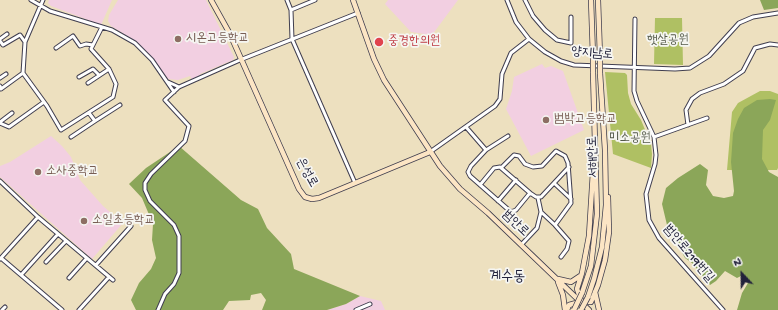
<!DOCTYPE html>
<html>
<head>
<meta charset="utf-8">
<style>
	body { margin:0 }
	#map { position:relative; width:778px; height:310px; overflow:hidden; background:#ede0bf; font-family:"Gochi Hand",sans-serif }
	canvas { display:block }
	.north { position:absolute; left:722px; top:254px; width:40px; height:40px; -webkit-text-stroke:3px #f6f6f2; paint-order:stroke; rotate:338deg; font-size:11px; font-weight:700; line-height:16px; text-align:center; color:#22223b }
	.north::after { content:''; display:block; margin:auto; width:14px; height:18px; background:#22223b; clip-path:polygon(50% 0,100% 100%,50% 72%,0 100%) }
</style>
</head>
<body>
<div id="map">
<canvas width="778" height="310"></canvas>
<div class="north">N</div>
</div>
<script>
const c = document.querySelector('canvas').getContext('2d');
c.lineJoin = 'round';
function fill(path, color) { c.fillStyle = color; c.fill(path, 'evenodd'); }
const poly = rows => new Path2D(rows.map(r => 'M' + r).join(''));
function trace(path, color, width, dash) { c.strokeStyle = color; c.lineWidth = width; c.lineCap = dash ? 'butt' : 'round'; c.setLineDash(dash || []); c.stroke(path); }
function drawText(font, color, halo, rows, align = 'center') {
  c.font = font + ' "Gochi Hand","Poor Story",sans-serif'; c.lineWidth = 3.5; c.setLineDash([]); c.textBaseline = 'middle'; c.strokeStyle = halo; c.fillStyle = color; for (const [text, x, y, turn = 0] of rows) {
    c.save(); c.translate(x, y); c.rotate((+turn || 0) * Math.PI / 180); c.textAlign = isNaN(turn) ? turn : align; if (halo) c.strokeText(text, 0, 0); c.fillText(text, 0, 0); c.restore();
  }
}
const built = poly([
	[49,0,112,0,101,25,51,6,48,3],
	[118,0,206,0,234,57,233,60,200,74,200,77,192,80,190,76,178,80,168,79,153,59,137,42,111,26,108,21,109,15],
	[388,0,458,0,432,35,411,32,385,4],
	[542,64,545,68,551,66,563,71,584,130,531,156,506,109,512,91,514,77],
	[51,136,62,146,71,157,80,180,103,206,123,223,92,259,0,177,0,166,10,162],
	[360,296,381,301,385,310,327,310,346,304]
]);
const green = poly([
	[655,18,682,18,683,65,654,64],
	[605,72,625,73,627,75,628,93,631,104,641,120,651,144,652,154,651,168,613,154],
	[760,91,770,91,778,94,778,168,777,170,727,170,732,112,738,103]
]);
const forest = poly([
	[760,0,778,0,778,8,764,10],
	[770,99,776,100,770,120,763,130,762,159,769,172,778,177,778,310,737,310,742,293,748,283,741,276,737,278,725,271,716,281,710,285,692,263,685,258,667,225,662,204,666,188,678,178,700,164,708,170,706,185,713,196,724,198,733,196,734,191,731,162,733,133,738,119,744,108,757,100],
	[179,146,241,200,258,209,267,228,291,254,294,269,360,296,346,304,327,310,262,310,266,300,261,293,251,295,250,300,229,301,223,310,136,310,131,300,139,283,151,269,156,258,152,240,153,224,142,198,129,184,146,168]
]);
const street = poly([
	[31,0,50,11,112,30,135,43,152,60,174,92],
	[43,0,25,42,23,73,47,106,61,130,113,97,116,84,109,69,91,49,102,27],
	[287,0,291,10,292,39,355,183],
	[507,0,516,22,529,39,545,52,561,61,574,65,675,69,690,68,709,56,739,23,753,17,778,13],
	[525,0,533,16,545,30,557,40,571,43,571,17],
	[291,10,315,0],
	[635,19,634,91,637,101,654,137,656,155,655,164,646,194,649,220,659,238,723,310],
	[0,39,7,34],
	[0,41,3,45,20,35,25,42],
	[56,48,73,36,80,46,86,44,93,45],
	[79,77,93,69,99,75],
	[0,78,6,74],
	[168,82,179,87],
	[88,83,109,69],
	[0,86,1,89,23,73],
	[89,113,95,121,120,105],
	[0,122,12,113],
	[0,123,9,127,44,102],
	[688,125,686,110,692,99,700,93,724,84,743,71,755,48,770,44,778,45],
	[466,127,486,150],
	[508,136,486,150,471,166,468,172,470,176,511,212,516,210,530,193,536,197,541,197,569,167],
	[71,137,95,121],
	[654,137,707,118],
	[430,152,495,106,500,99,502,74,511,53,529,39],
	[502,167,514,155,519,156,525,164,533,167,542,166,556,151,565,156,568,163,571,203,555,225,569,241,567,249,561,257],
	[0,181,38,217,113,280],
	[555,184,571,199],
	[480,185,494,168,500,167,530,193],
	[498,201,516,180],
	[541,212,555,225],
	[521,245,537,228,541,212,538,198],
	[1,258,62,310],
	[0,259,38,217],
	[46,262,66,241],
	[96,265,131,226],
	[21,275,58,234],
	[69,278,87,258],
	[2,310,5,307],
	[79,310,109,277],
	[158,310,165,294,174,284,179,273,179,236,174,225,150,201,145,190,145,183,151,174,185,141,189,126,165,100,179,87,240,60,358,13],
	[356,310,370,304]
]);
const secondary = poly([
	[211,0,230,34,299,189,305,197,312,199,319,198,430,152],
	[353,0,374,59,384,80,440,166,460,189,488,213,589,310],
	[591,0,593,56],
	[598,0,600,56],
	[558,279,571,282,580,276],
	[558,282,563,295,565,310],
	[595,292,599,310],
	[582,293,591,266,597,214,593,72],
	[588,297,594,279,602,247,606,205,605,150,600,73],
	[581,300,577,289,582,273,589,236,593,172],
	[583,302,591,302,598,285,605,260,609,232,608,197],
	[567,310,569,305,580,302]
]);
const secondaryBridge = poly([
	[593,56,593,72],
	[600,56,600,73],
	[574,310,582,293],
	[581,310,588,297]
]);
const markers = [
	[178,39,4,"#8d6e63"],
	[379,42,5,"#e0444e"],
	[546,120,4,"#8d6e63"],
	[38,172,4,"#8d6e63"],
	[84,221,4,"#8d6e63"]
];
const educationNames = [
	["시온고등학교",186,39],
	["범박고등학교",554,120],
	["소사중학교",46,172],
	["소일초등학교",92,221]
];
const parkNames = [
	["햇살공원",668,41],
	["미소공원",630,139]
];
const healthNames = [
	["중경한의원",388,42]
];
const streetNames = [
	["양지남로",592,54,5],
	["서해안로",594,157,-92],
	["은성로",306,173,61],
	["범안로",515,224,44],
	["범안로219번길",688,254,50]
];
const quarterNames = [
	["계수동",507,278]
];
fill(built, '#f2cfe1');
fill(green, '#afc063');
fill(forest, '#8ba659');
trace(street, '#403e4f', 5);
trace(secondary, '#403e4f', 6);
trace(street, '#fff', 3);
trace(secondary, '#fce5c4', 4.5);
trace(secondaryBridge, '#403e4f', 6, []);
trace(secondaryBridge, '#fce5c4', 4.5);
for (const [x, y, r, color] of markers) { const dot = new Path2D(); dot.arc(x, y, r, 0, 2 * Math.PI); c.fillStyle = color; c.fill(dot); trace(dot, '#f6f6f2', 1.5); }
drawText('13px', '#785e54', '#f6f6f2', educationNames, 'left');
drawText('13px', '#535949', '#f6f6f2', parkNames);
drawText('13px', '#be3a42', '#f6f6f2', healthNames, 'left');
drawText('13px', '#22223b', '#f6f6f2', streetNames);
drawText('15px', '#22223b', '#f6f6f2', quarterNames);
</script>
</body>
</html>
